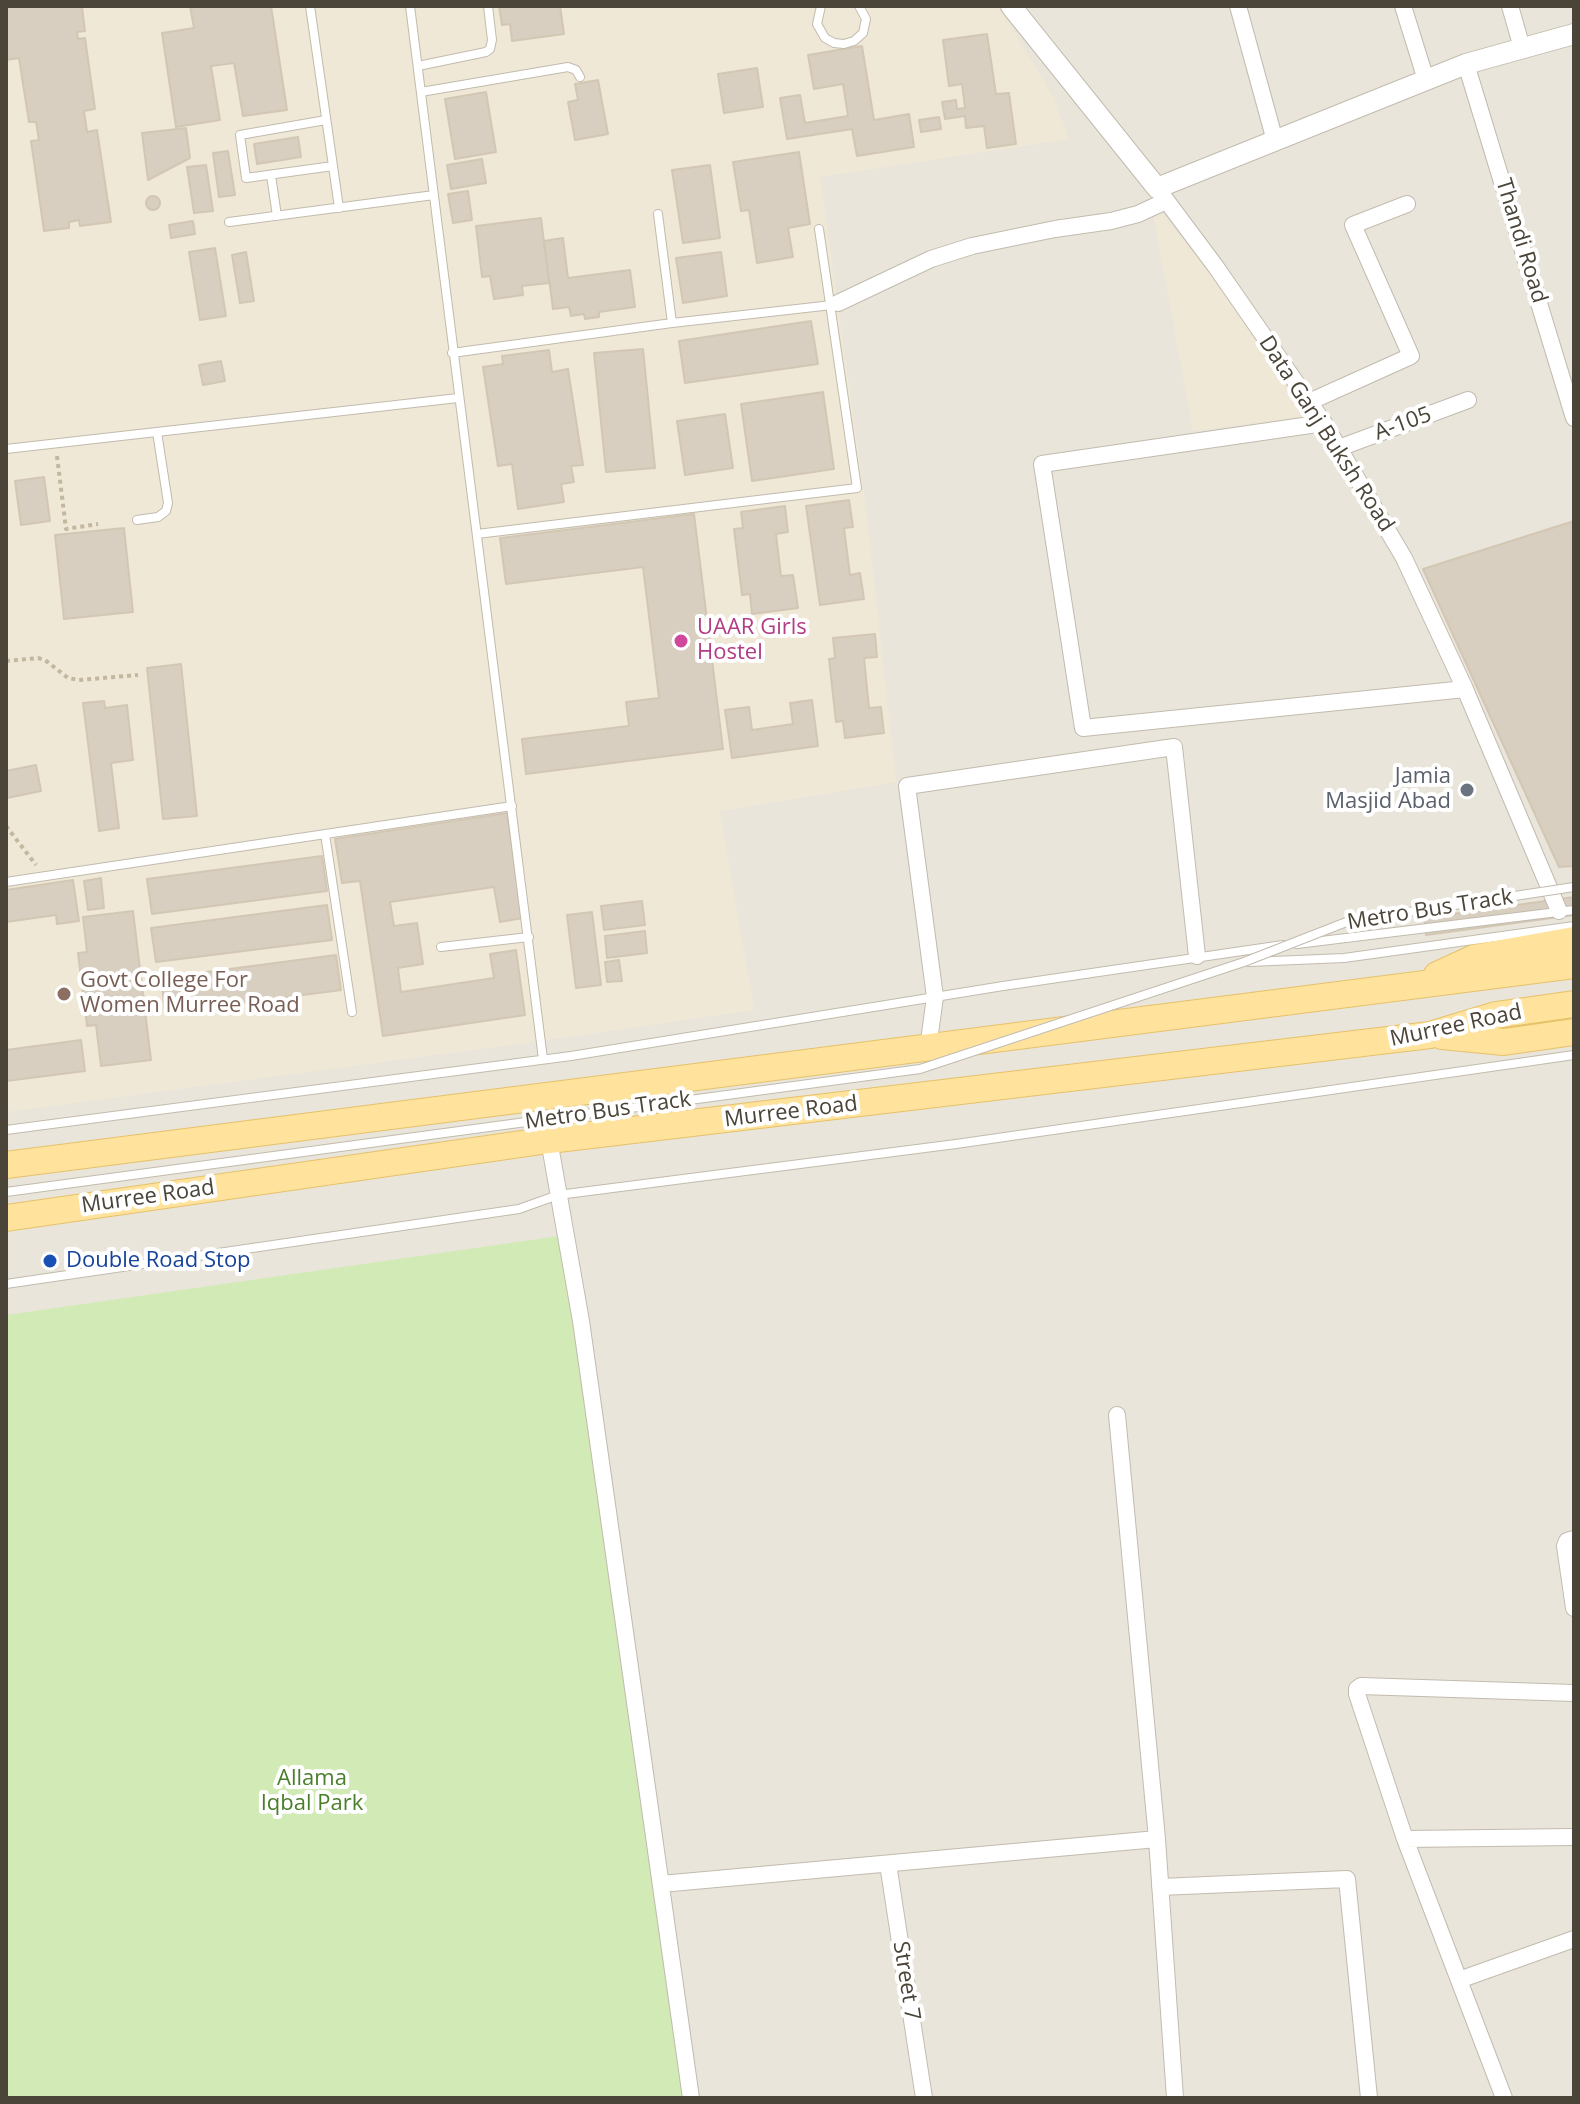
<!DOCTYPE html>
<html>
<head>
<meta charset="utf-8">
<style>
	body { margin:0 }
	#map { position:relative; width:1580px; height:2104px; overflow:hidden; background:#f6f3ec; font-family:"Open Sans",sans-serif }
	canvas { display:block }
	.frame { position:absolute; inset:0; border:8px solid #4b4439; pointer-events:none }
</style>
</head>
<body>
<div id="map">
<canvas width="1580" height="2104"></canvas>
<div class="frame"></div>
</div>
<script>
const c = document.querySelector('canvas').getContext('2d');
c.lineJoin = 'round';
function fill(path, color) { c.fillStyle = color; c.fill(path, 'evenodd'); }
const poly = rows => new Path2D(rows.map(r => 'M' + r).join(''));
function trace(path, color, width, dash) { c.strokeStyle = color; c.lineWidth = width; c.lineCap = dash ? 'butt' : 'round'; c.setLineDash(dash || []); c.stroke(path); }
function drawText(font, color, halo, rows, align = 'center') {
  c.font = font + ' "Open Sans",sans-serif'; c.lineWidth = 8; c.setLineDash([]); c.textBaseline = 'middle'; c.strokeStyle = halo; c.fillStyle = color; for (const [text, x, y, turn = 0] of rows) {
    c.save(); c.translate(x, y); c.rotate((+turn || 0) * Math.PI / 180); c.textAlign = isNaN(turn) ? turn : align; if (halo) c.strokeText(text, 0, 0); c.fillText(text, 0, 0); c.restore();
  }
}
const residential = poly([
	[6,6,1574,6,1574,2098,6,2098]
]);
const education = poly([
	[6,6,998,6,1053,96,1069,139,820,177,866,508,896,782,720,811,754,1010,541,1041,6,1112],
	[1153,213,1163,215,1213,277,1308,416,1193,431]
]);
const green = poly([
	[566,1235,690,2098,6,2098,6,1315]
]);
const building = poly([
	[6,6,82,7,85,31,77,32,78,39,85,38,95,109,84,111,87,132,97,130,111,222,80,226,79,220,69,222,69,228,44,231,31,141,39,140,36,122,29,122,19,58,6,60,6,6],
	[190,6,271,6,287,110,243,116,234,63,211,66,220,120,176,127,162,33,194,28,190,6],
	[499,6,560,6,564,34,512,41,510,24,502,25,499,6],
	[987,34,996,94,1009,93,1016,144,987,148,984,126,966,128,965,116,945,119,942,102,956,100,957,109,965,108,962,84,949,86,943,40,987,34],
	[862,46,874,120,909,114,914,147,857,156,852,129,787,139,780,98,800,95,805,123,848,116,843,84,814,89,808,55,862,46],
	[757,68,763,107,724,113,718,74,757,68],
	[598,80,608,134,575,140,568,102,578,100,575,84,598,80],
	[486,92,496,152,455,159,445,99,486,92],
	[939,117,941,129,921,132,919,120,939,117],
	[186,128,190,158,148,180,142,133,186,128],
	[298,137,301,157,257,164,254,144,298,137],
	[228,151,235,195,219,197,213,153,228,151],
	[799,152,810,224,788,228,793,257,757,263,749,210,741,211,733,162,799,152],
	[482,159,486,183,451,189,447,165,482,159],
	[206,165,213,211,194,213,187,167,206,165],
	[710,165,720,238,683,243,672,170,710,165],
	[468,191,472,220,453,223,448,194,468,191],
	'146 203a7 7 0 1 1 14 0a7 7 0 1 1-14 0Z',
	[541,218,549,283,522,286,523,295,494,299,490,276,482,277,476,226,541,218],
	[193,221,195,234,171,238,169,225,193,221],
	[563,238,568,278,630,270,635,307,599,312,599,317,585,319,584,314,571,316,569,307,553,309,544,241,563,238],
	[215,248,226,316,200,320,189,252,215,248],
	[246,252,254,301,240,303,232,255,246,252],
	[721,252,727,296,683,303,676,258,721,252],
	[811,321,818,364,685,383,679,341,811,321],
	[643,349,655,468,606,472,594,353,643,349],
	[549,350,552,372,568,369,583,465,571,466,574,482,561,484,564,502,518,509,512,464,498,466,483,367,503,364,502,356,549,350],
	[221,361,225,381,203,385,199,365,221,361],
	[823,392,834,469,752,481,741,404,823,392],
	[725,414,733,468,685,475,677,421,725,414],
	[44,477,50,521,21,525,15,481,44,477],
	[849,500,853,527,844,528,850,575,860,573,864,599,820,605,806,506,849,500],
	[785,506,788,532,776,534,781,576,793,575,798,608,752,614,750,594,742,595,734,529,743,528,741,512,785,506],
	[694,514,723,749,526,774,522,739,629,726,626,702,659,698,643,567,506,584,500,538,694,514],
	[1574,521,1574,866,1559,867,1423,569,1574,521],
	[124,528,133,612,64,619,55,535,124,528],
	[875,634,877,657,864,658,869,708,881,707,884,733,845,738,843,721,836,722,829,659,835,658,833,638,875,634],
	[181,664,197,816,163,819,147,668,181,664],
	[812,700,818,746,732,758,725,710,749,707,752,730,793,724,790,703,812,700],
	[104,701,105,708,127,705,133,760,111,763,119,828,99,831,83,703,104,701],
	[36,765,41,791,7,798,6,771,36,765],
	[507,813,523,918,500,922,494,887,390,902,394,926,417,923,423,964,398,968,401,992,494,978,490,954,516,950,525,1015,383,1036,360,881,342,883,335,839,507,813],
	[322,856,327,891,152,914,147,879,322,856],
	[101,878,104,908,88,910,84,881,101,878],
	[73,880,79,921,57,924,56,915,6,922,6,890,73,880],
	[1574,897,1574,915,1426,935,1424,918,1574,897],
	[642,901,645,925,604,930,601,906,642,901],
	[327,905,332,940,156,962,151,928,327,905],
	[133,911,151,1060,101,1066,96,1025,87,1026,78,953,87,952,83,917,133,911],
	[592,912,601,985,576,988,567,915,592,912],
	[645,931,647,953,607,958,605,936,645,931],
	[336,955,341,990,165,1013,161,978,336,955],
	[619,960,622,981,607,982,605,962,619,960],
	[81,1040,85,1071,6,1081,6,1050,81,1040]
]);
const path = poly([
	[57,456,66,529,98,524],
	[6,661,38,658,45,660,68,678,79,680,138,675],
	[6,826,36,865]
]);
const service = poly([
	[310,6,339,208],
	[410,6,543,1059],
	[821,6,817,24,825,38,834,43,844,44,854,41,863,33,866,19,859,6],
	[418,66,486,52,490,49,492,40,488,6],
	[421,92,568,67,576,70,580,77],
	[326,120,240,135,246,178,333,166],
	[271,175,277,216],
	[658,214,672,323],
	[229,222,434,195],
	[452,353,672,323,832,305],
	[6,449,458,398],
	[137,520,158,517,166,511,168,503,157,432],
	[477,534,857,488,819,229],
	[325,834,352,1012],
	[6,882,512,806],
	[1297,944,1574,910],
	[441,947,529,937],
	[1249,962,1344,958,1574,926],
	[6,1130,571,1056,1003,986,1283,945],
	[6,1284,519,1209,558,1195,956,1144,1574,1055]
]);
const minor = poly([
	[1238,6,1275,141],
	[1403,6,1426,80],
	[1510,6,1522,48],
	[1466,64,1574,418],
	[1157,188,1216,267,1324,423,1404,558,1465,689,1559,911],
	[838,303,931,259,972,246,1055,229,1111,221,1138,214,1166,201],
	[1309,402,1411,356,1353,225,1407,204],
	[1324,423,1042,464,1083,728,1465,689],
	[1339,448,1468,400],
	[928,1048,935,997,907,786,1174,747,1197,956],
	[549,1140,581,1321,691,2098],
	[1117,1415,1157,1839,1175,2098],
	[1574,1539,1567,1541,1565,1546,1574,1608],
	[1405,1839,1574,1837],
	[888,1864,924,2098],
	[661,1884,1157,1839],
	[1160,1887,1347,1879,1369,2098],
	[1459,1980,1574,1939],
	[1504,2098,1405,1839,1357,1694,1357,1689,1361,1686,1574,1693]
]);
const tertiary = poly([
	[1011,6,1157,188,1466,64,1574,34]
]);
const primary = poly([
	[1437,975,1474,958,1574,940],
	[1442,1036,1504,1042,1574,1032],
	[6,1165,1574,965],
	[6,1218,549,1140,1430,1035,1496,1015,1574,1004]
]);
const serviceBridge = poly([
	[6,1192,920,1069,1244,962,1349,921,1574,887]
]);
const markers = [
	[681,641,8,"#d1479c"],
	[1467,790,8,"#6b7280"],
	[64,994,8,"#8d6e63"],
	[50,1261,8,"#1a4fb4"]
];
const streetNames = [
	["Thandi Road",1521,241,73],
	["A-105",1403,424,-20],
	["Data Ganj Buksh Road",1326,434,57],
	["Metro Bus Track",1430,910,-9],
	["Murree Road",1456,1026,-12],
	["Metro Bus Track",608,1111,-8],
	["Murree Road",791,1112,-7],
	["Murree Road",148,1197,-8],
	["Street 7",906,1981,81]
];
const hotelNames = [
	["UAAR Girls",697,628],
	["Hostel",697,653]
];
const worshipNames = [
	["Jamia",1451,777],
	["Masjid Abad",1451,802]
];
const educationNames = [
	["Govt College For",80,981],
	["Women Murree Road",80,1006]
];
const transitNames = [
	["Double Road Stop",66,1261]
];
const parkNames = [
	["Allama",312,1779],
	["Iqbal Park",312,1804]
];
fill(residential, '#eae5da');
fill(education, '#efe8d6');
fill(green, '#d2eab5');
fill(building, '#d8cfc1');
trace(building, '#d3c7b4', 2);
trace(service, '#c2bbae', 10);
trace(minor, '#c2bbae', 18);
trace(tertiary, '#c2bbae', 22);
trace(primary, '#e6c16a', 28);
trace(path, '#c4b79f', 4, [4, 4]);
trace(service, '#fff', 8);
trace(minor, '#fff', 16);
trace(tertiary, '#fff', 20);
trace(primary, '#ffe39c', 26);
trace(serviceBridge, '#c2bbae', 10, []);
trace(serviceBridge, '#fff', 8);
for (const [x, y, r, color] of markers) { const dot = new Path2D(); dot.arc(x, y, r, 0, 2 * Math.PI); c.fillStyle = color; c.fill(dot); trace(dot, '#fff', 3); }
drawText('22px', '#4b4439', '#fff', streetNames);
drawText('22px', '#b23c85', '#fff', hotelNames, 'left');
drawText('22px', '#5b616d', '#fff', worshipNames, 'right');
drawText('22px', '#785e54', '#fff', educationNames, 'left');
drawText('22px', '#164399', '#fff', transitNames, 'left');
drawText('22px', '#4a7f2a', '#fff', parkNames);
</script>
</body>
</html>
